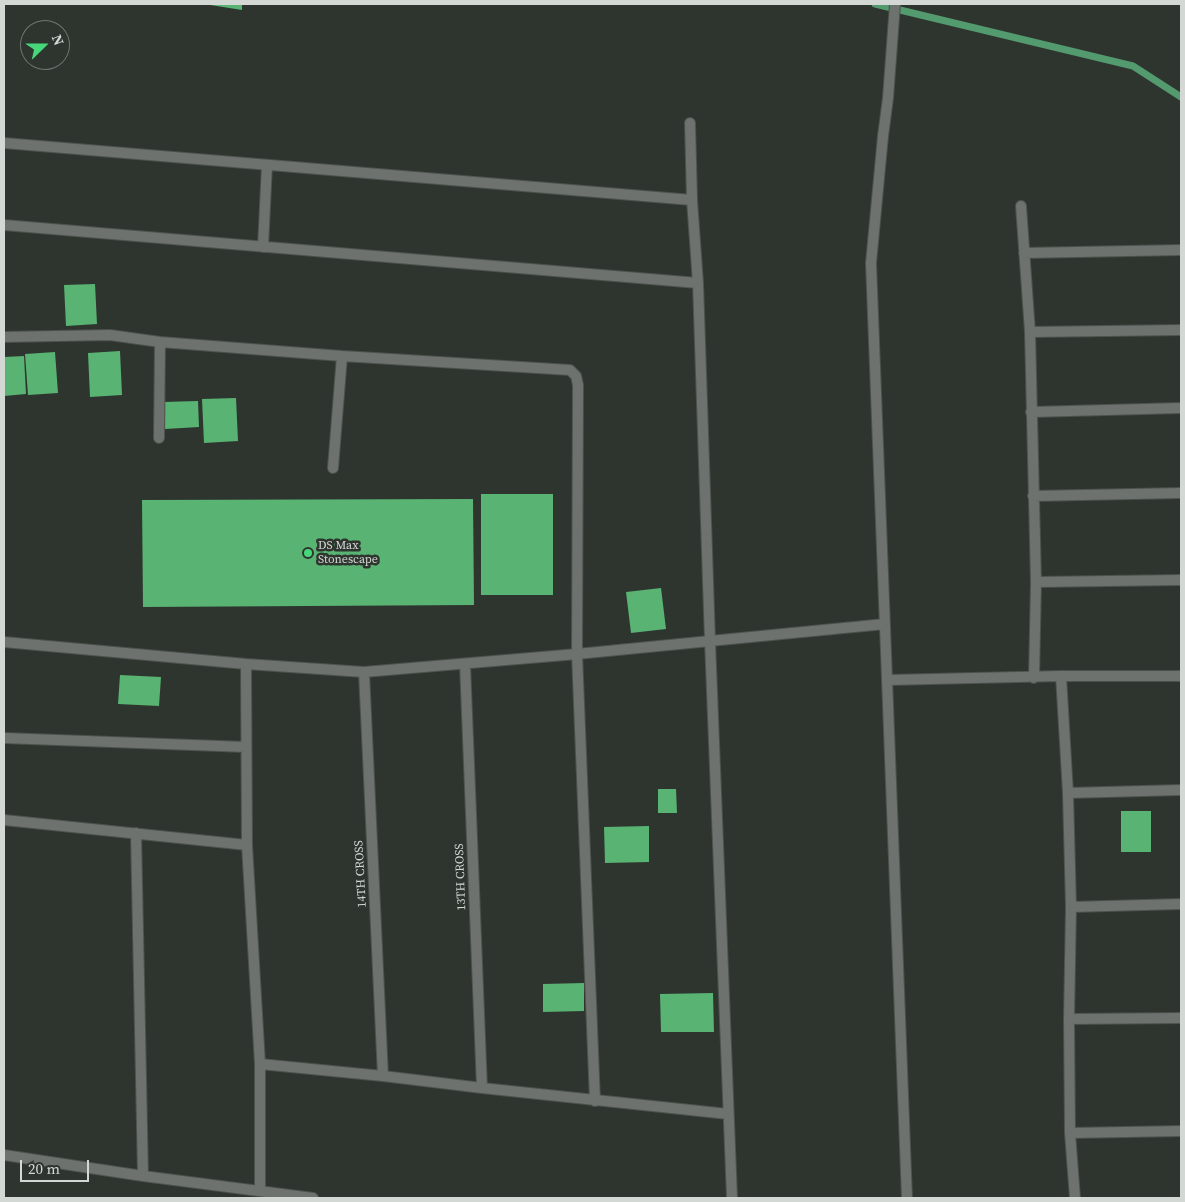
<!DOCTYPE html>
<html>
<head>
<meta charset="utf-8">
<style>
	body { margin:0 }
	#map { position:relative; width:1185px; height:1202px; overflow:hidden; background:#2e352f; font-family:"Source Serif 4",serif }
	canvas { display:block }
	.frame { position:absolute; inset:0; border:5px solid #d4d8d5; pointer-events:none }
	.north { position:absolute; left:20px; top:20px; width:50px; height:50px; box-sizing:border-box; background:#2e352f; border:1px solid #707671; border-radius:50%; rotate:68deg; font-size:14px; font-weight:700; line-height:20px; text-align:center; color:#d4d8d5 }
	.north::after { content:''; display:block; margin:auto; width:18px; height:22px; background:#46d77a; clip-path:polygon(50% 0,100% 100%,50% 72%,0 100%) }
	.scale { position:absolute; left:20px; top:1160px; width:69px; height:22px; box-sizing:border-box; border:2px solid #d4d8d5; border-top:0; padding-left:6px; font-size:15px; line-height:18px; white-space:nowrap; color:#d4d8d5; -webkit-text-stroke:4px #2e352f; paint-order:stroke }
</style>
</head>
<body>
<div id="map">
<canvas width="1185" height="1202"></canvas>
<div class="frame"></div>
<div class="north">N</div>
<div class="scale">20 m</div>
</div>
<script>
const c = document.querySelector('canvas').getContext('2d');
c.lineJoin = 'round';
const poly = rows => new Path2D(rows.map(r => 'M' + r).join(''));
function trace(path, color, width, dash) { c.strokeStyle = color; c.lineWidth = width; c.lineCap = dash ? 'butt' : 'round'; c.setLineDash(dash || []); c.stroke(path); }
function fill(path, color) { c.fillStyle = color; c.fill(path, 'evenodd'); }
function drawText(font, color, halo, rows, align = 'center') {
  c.font = font + ' "Source Serif 4",serif'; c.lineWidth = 5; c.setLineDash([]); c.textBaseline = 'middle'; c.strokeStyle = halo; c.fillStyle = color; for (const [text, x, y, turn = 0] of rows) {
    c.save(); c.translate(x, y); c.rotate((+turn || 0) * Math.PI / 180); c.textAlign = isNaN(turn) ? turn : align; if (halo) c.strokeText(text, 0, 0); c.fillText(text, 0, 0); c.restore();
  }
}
const stream = poly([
	[875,4,1133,66,1181,97]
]);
const building = poly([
	[204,4,242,4,242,10],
	[95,284,97,324,66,326,64,285],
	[120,351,122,395,90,397,88,353],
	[55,352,58,393,28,395,25,354],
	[24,356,26,394,4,396,4,357],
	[236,398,238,441,204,443,202,399],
	[198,401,199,427,165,429,163,402],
	[481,494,553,494,553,595,481,595],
	[473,499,474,605,143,607,142,500],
	[661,588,666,629,631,633,626,592],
	[120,675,161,677,159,706,118,704],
	[658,789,676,789,677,813,658,813],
	[1121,811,1151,811,1151,852,1121,852],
	[649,826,649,862,605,863,604,827],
	[584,983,584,1011,543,1012,543,984],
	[713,993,714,1032,661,1032,660,994]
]);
const lane = poly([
	[883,136,888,98,895,4]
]);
const street = poly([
	[690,123,692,200],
	[883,136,871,263,907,1198],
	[4,143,692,200,698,283,710,641,577,654,364,672,246,664,247,845,260,1064],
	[1021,206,1030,332,1036,582,1034,678],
	[4,225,698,283],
	[263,247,267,165],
	[1024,253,1181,250],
	[1030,332,1181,330],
	[4,337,110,335,160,342,342,356,570,370,576,376,578,385,577,654,595,1101],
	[1031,412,1181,408],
	[159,438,160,342],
	[333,468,342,356],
	[1033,496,1181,493],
	[1036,582,1181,580],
	[4,642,246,664],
	[465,664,482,1088],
	[364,672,383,1076],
	[1061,676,1181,676],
	[888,680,1061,676,1068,793,1071,907,1069,1019,1070,1133,1181,1131],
	[4,738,246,747],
	[1068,793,1181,790],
	[4,820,247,845],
	[136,833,143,1176],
	[1071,907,1181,904],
	[1069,1019,1181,1018],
	[1070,1133,1075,1198],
	[4,1155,143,1176,313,1198],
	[260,1191,260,1064,383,1076,482,1088,728,1114],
	[732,1198,710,641,885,624]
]);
const markers = [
	[308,553,5,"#46d77a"]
];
const poiNames = [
	["DS Max",318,546],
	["Stonescape",318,560]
];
const streetNames = [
	["14TH CROSS",361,874,-93],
	["13TH CROSS",461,877,-92]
];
trace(stream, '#539a6e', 7);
fill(building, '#59b373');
trace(lane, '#4c524d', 12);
trace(street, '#4c524d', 12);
trace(lane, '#6e726e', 10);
trace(street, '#6e726e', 10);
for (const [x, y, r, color] of markers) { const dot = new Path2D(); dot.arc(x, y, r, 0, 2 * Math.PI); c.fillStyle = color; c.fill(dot); trace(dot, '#2e352f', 2); }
drawText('12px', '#d4d8d5', '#2e352f', poiNames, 'left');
drawText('12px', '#d4d8d5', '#2e352f', streetNames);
</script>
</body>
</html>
